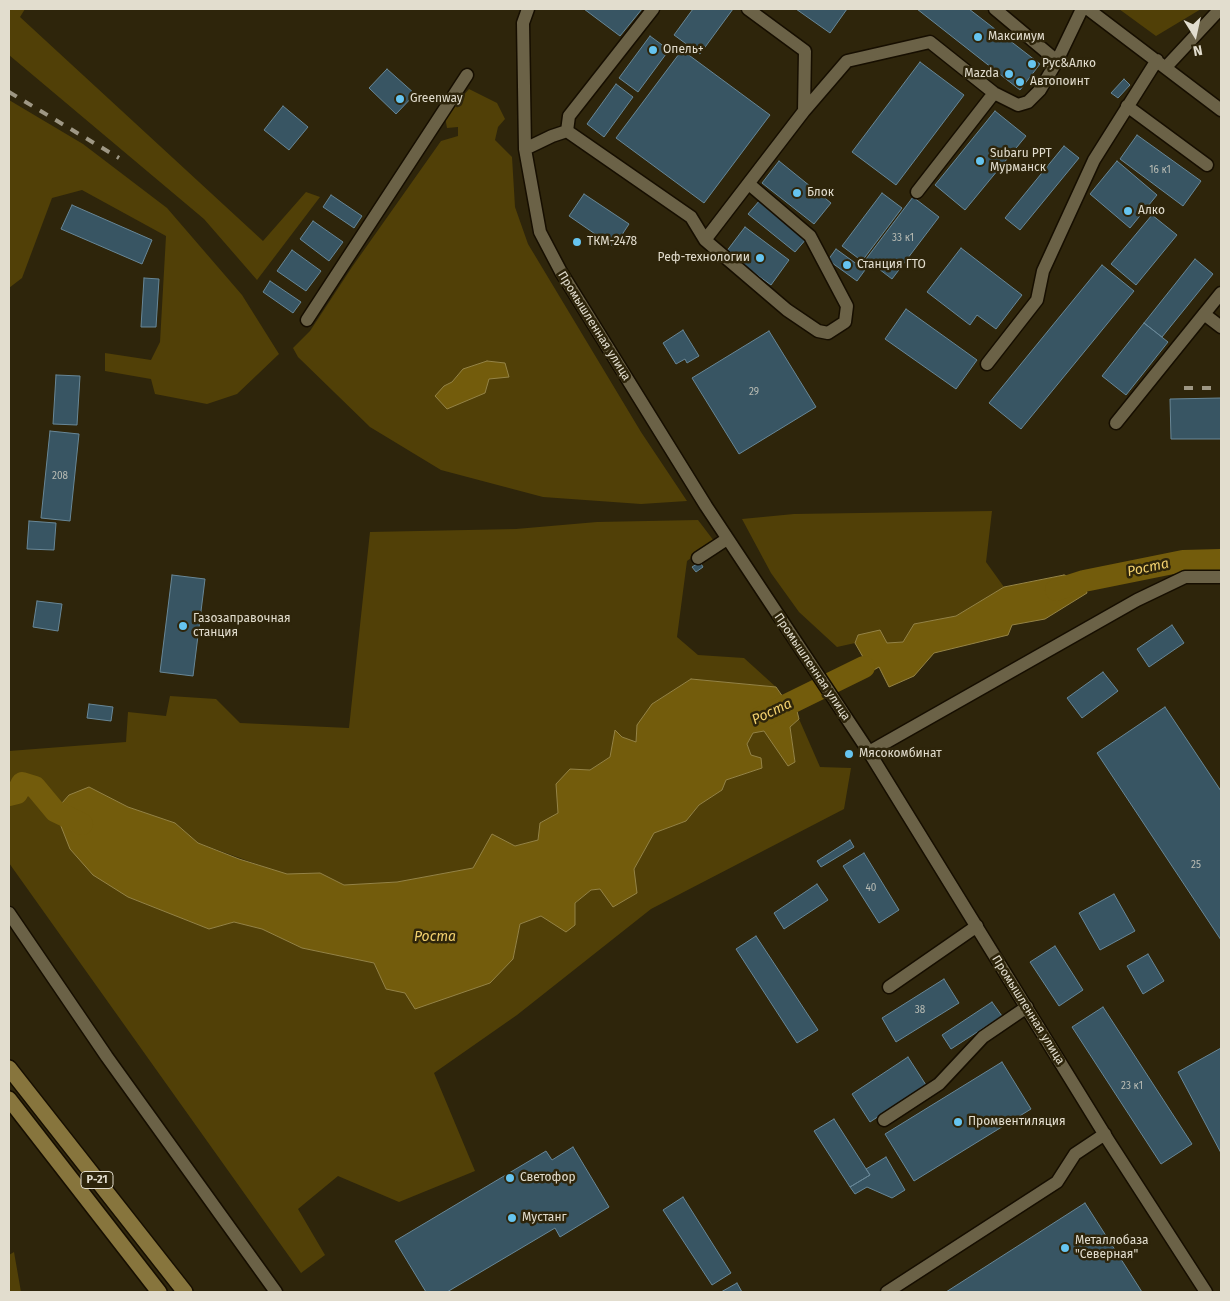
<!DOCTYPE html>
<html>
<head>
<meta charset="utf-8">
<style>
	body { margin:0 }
	#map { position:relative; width:1230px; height:1301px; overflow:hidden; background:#2e250b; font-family:"Fira Sans",sans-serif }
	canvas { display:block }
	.frame { position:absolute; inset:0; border:10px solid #e2ddce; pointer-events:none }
	.north { position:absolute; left:1170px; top:10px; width:50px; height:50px; -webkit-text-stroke:4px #2e250b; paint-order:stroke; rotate:170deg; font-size:14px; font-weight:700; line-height:20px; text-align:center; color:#e2ddce }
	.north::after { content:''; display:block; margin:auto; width:18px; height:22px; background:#e2ddce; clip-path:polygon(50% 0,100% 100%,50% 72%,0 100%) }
</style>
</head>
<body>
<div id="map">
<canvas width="1230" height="1301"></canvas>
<div class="frame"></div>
<div class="north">N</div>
</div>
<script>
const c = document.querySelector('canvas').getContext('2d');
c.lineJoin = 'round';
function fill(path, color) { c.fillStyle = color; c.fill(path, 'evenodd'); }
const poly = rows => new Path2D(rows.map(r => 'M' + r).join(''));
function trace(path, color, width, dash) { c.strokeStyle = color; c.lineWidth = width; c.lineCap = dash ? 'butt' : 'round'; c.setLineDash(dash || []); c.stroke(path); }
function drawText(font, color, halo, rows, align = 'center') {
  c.font = font + ' "Fira Sans",sans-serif'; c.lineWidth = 5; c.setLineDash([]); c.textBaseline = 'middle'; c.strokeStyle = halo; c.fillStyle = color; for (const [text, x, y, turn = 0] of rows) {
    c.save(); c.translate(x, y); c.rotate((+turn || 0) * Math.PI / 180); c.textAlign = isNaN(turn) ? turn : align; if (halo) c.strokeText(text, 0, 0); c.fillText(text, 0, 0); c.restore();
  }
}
const green = poly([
	[9,9,25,9,20,17,263,241,306,192,320,197,257,280,204,219,9,55],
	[1119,9,1201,9,1156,36],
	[469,89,497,103,505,119,498,127,495,140,512,157,515,207,528,244,641,432,687,501,641,504,543,497,441,470,370,427,298,357,293,348,310,331,352,267,441,141,458,136,458,127,447,128,445,117],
	[9,100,83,144,167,208,242,295,279,354,237,394,207,404,155,394,151,379,105,371,105,353,151,360,160,342,166,236,82,190,52,198,22,278,9,288],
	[992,511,986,562,1004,587,956,616,914,624,903,642,886,643,858,635,855,643,837,647,799,612,771,573,742,519,794,514],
	[698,520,714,541,687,561,677,637,698,655,744,658,776,687,691,679,652,704,636,743,622,737,615,730,610,757,590,770,570,769,558,813,540,823,538,840,515,846,492,835,473,868,397,882,344,885,320,873,287,875,198,843,175,823,128,807,89,787,128,897,209,929,234,922,262,929,302,948,374,963,386,989,513,959,520,924,541,916,575,924,575,903,591,890,600,889,634,869,654,833,686,821,699,805,722,790,726,780,762,768,751,755,747,744,753,733,764,731,788,765,795,761,790,727,799,719,820,767,851,768,844,809,651,909,517,1015,434,1073,475,1171,399,1202,338,1176,298,1209,325,1255,301,1273,9,863,9,751,126,742,128,712,166,716,170,696,216,699,240,723,349,728,370,532,516,529,597,522],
	[14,1252,21,1292,9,1292,9,1255]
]);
const water = poly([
	[487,361,505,363,509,377,489,379,485,393,447,409,435,396,444,386,452,382,463,369,487,361],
	[1064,575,1084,581,1087,593,1045,619,1012,625,1008,635,934,653,914,676,889,687,879,667,863,676,838,684,835,677,863,657,855,643,858,635,880,630,887,643,903,642,914,624,956,616,1004,587,1064,575],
	[691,679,776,687,790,707,797,711,799,719,790,727,795,762,788,766,764,731,753,733,747,744,751,755,761,758,762,768,726,780,722,790,699,805,686,821,654,833,634,869,637,893,613,907,600,889,591,890,575,903,575,925,566,932,541,916,520,924,513,959,490,983,415,1009,405,993,386,989,374,963,302,948,262,929,234,922,209,929,128,897,93,875,70,849,55,811,69,795,89,787,128,807,175,823,198,843,239,859,287,874,320,873,344,885,397,882,473,868,492,834,515,846,538,840,540,823,558,813,556,784,570,769,590,770,610,757,615,730,622,737,636,742,637,725,652,704,691,679]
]);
const river = poly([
	[1056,590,1084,581,1183,561,1221,560],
	[760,718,864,667],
	[9,795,17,793,22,783,35,787,55,811,82,824]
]);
const building = poly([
	[584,9,642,9,620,36,584,9],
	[693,9,733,9,700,54,674,35,693,9],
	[796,9,847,9,830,33,796,9],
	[917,9,969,9,1040,64,1020,90,917,9],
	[650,36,669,50,638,92,619,78,650,36],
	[682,50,770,115,704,203,616,138,682,50],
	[920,62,964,95,896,185,852,152,920,62],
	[387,69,415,94,396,114,369,88,387,69],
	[1124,79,1130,85,1118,98,1111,93,1124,79],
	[616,84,633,97,604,137,587,124,616,84],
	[283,106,308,127,289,150,264,130,283,106],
	[995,111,1026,136,965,210,935,185,995,111],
	[1137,135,1201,181,1183,206,1120,159,1137,135],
	[1064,146,1079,158,1020,230,1005,218,1064,146],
	[779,161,831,203,814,224,762,183,779,161],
	[1117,161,1157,195,1130,228,1090,194,1117,161],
	[882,193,902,208,862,261,842,246,882,193],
	[584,194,629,224,614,247,569,216,584,194],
	[331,195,362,216,354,228,323,207,331,195],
	[913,197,939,217,892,279,866,259,913,197],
	[760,200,807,238,795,252,748,214,760,200],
	[72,205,152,240,142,264,61,229,72,205],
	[1152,215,1177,235,1136,285,1111,264,1152,215],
	[313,221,343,242,329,261,300,239,313,221],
	[745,227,789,260,771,285,726,252,745,227],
	[961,248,1022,295,996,329,977,315,970,325,927,292,961,248],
	[836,249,865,270,857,281,828,260,836,249],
	[292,250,321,271,306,291,277,271,292,250],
	[1195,259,1213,274,1162,337,1144,323,1195,259],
	[1102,265,1134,291,1021,429,989,403,1102,265],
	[144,278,159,279,156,327,141,327,144,278],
	[270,281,301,302,293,313,263,292,270,281],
	[906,309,977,360,956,389,885,339,906,309],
	[1144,323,1168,342,1126,395,1102,376,1144,323],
	[683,330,699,356,687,363,685,359,676,364,663,343,683,330],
	[769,331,816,407,739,454,692,378,769,331],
	[56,375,80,376,77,425,53,424,56,375],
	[1221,398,1221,439,1171,439,1170,399,1221,398],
	[50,431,79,434,70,521,41,518,50,431],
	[29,521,56,523,54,550,27,549,29,521],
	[700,562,703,567,696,572,692,567,700,562],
	[172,575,205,579,193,676,160,672,172,575],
	[37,601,62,604,58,631,33,627,37,601],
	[1172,625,1184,643,1149,667,1137,649,1172,625],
	[1103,672,1118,691,1082,718,1067,698,1103,672],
	[89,704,113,707,111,721,87,718,89,704],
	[1165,707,1221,791,1221,940,1097,753,1165,707],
	[850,840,854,847,821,867,817,861,850,840],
	[864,853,899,910,879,923,843,866,864,853],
	[817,884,828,900,784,929,774,913,817,884],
	[1114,894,1135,931,1100,950,1079,913,1114,894],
	[756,936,818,1030,797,1043,736,949,756,936],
	[1055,946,1083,990,1059,1006,1030,962,1055,946],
	[1148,954,1164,981,1143,994,1127,966,1148,954],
	[944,979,959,1003,896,1042,882,1018,944,979],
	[992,1002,1002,1016,951,1049,942,1035,992,1002],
	[1103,1007,1192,1144,1161,1164,1072,1027,1103,1007],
	[1221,1048,1221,1153,1178,1072,1221,1048],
	[908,1057,926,1085,870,1122,852,1094,908,1057],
	[1002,1062,1031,1109,914,1181,885,1134,1002,1062],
	[834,1119,870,1175,850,1187,814,1131,834,1119],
	[573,1147,609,1207,560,1237,555,1228,447,1292,426,1292,395,1241,546,1151,552,1160,573,1147],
	[886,1157,905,1190,892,1198,867,1187,855,1194,850,1187,870,1175,866,1169,886,1157],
	[683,1197,731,1273,712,1285,663,1210,683,1197],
	[1085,1203,1142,1292,946,1292,1085,1203],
	[737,1283,742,1292,721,1292,737,1283]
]);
const minor = poly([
	[528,9,523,23,525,149,540,232,561,272,706,506,869,752,1108,1140,1206,1292],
	[748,9,805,51,804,111],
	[995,9,1057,61],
	[1088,9,1221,110],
	[1166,67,1220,9],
	[1127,106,1207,165],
	[567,131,569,116,653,9],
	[525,149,552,136,567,131,691,217,705,240,787,310,818,331,828,333,845,322,847,306,810,236,749,184],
	[917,192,994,93],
	[705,240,804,111,847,61,930,42,994,93,1018,105,1028,102,1040,90,1057,61,1082,9],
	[1204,314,1221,327],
	[307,320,467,75],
	[987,364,1037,300,1043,271,1094,160,1157,60],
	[1116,423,1221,293],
	[698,558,727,539],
	[869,752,1137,600,1185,577,1221,577],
	[9,913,107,1057,276,1292],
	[889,987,977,926],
	[884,1120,939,1084,983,1037,1027,1007],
	[887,1292,1057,1182,1075,1154,1105,1134]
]);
const major = poly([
	[9,1068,185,1292],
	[9,1099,159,1292]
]);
const rail = poly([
	[9,92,119,158],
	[1184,388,1221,388]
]);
const markers = [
	[978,37,5,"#66c4ef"],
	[653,50,5,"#66c4ef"],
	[1032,64,5,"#66c4ef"],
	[1009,74,5,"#66c4ef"],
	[1020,82,5,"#66c4ef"],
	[400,99,5,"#66c4ef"],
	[980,161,5,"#66c4ef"],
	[797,193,5,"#66c4ef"],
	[1128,211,5,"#66c4ef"],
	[577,242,5,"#66c4ef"],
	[760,258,5,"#66c4ef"],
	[847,265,5,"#66c4ef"],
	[183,626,5,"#66c4ef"],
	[849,754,5,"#66c4ef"],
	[958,1122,5,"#66c4ef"],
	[510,1178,5,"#66c4ef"],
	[512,1218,5,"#66c4ef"],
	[1065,1248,5,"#66c4ef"]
];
const numberNames = [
	["16 к1",1160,170],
	["33 к1",903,238],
	["29",754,392],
	["208",60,476],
	["25",1196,865],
	["40",871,888],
	["38",920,1010],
	["23 к1",1132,1086]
];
const shields = [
	[97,1180,32]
];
const shieldNames = [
	["Р-21",97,1180]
];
const poiNames = [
	["Максимум",988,37],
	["Опель+",663,50],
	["Рус&Алко",1042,64],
	["Mazda",999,74,"right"],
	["Автопоинт",1030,82],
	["Greenway",410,99],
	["Subaru РРТ",990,154],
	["Мурманск",990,168],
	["Блок",807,193],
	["Алко",1138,211],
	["ТКМ-2478",587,242],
	["Реф-технологии",750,258,"right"],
	["Станция ГТО",857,265],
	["Газозаправочная",193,619],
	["станция",193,633],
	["Мясокомбинат",859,754],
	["Промвентиляция",968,1122],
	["Светофор",520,1178],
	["Мустанг",522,1218],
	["Металлобаза",1075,1241],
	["\"Северная\"",1075,1255]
];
const streetNames = [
	["Промышленная улица",594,326,58],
	["Промышленная улица",812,667,56],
	["Промышленная улица",1028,1010,58]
];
const waterNames = [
	["Роста",1148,568,-12],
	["Роста",772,712,-25],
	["Роста",435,937]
];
fill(green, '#514007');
fill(water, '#735c0c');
trace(water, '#948346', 1);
trace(river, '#735c0c', 22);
fill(building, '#385563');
trace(building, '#688797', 1);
trace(minor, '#160e00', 15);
trace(major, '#160e00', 18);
trace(minor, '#6b6247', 12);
trace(major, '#87753d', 15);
trace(rail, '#9e9784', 4, [9, 9]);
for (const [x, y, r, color] of markers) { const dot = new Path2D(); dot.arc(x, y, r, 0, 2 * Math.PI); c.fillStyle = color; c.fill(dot); trace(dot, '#2e250b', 2); }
drawText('10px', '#b8bbb3', null, numberNames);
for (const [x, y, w] of shields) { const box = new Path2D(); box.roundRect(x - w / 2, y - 8.5, w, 17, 4); c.fillStyle = '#2e250b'; c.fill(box); trace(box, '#e2ddce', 1); }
drawText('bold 11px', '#e2ddce', null, shieldNames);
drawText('12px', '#e2ddce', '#2e250b', poiNames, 'left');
drawText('12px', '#e2ddce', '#2e250b', streetNames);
drawText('italic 14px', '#f3d16e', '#2e250b', waterNames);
</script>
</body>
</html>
